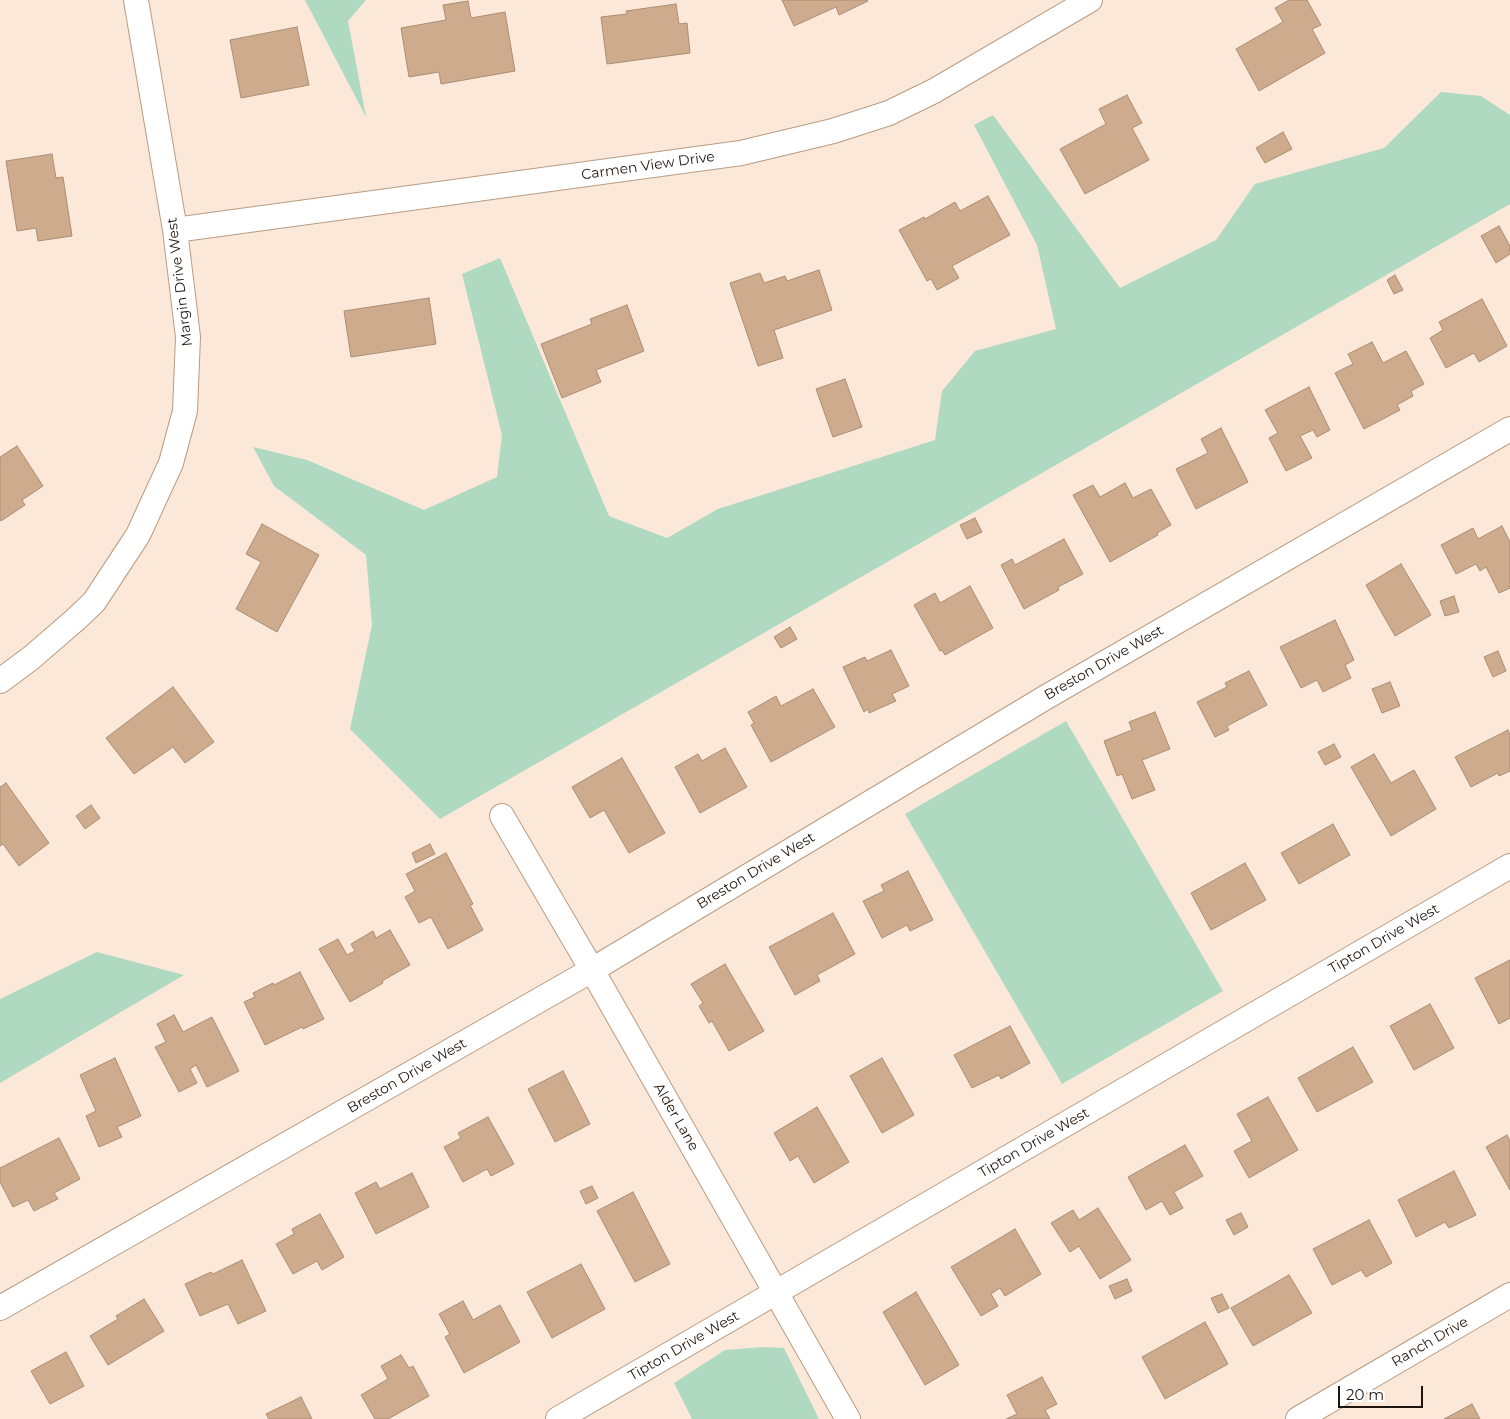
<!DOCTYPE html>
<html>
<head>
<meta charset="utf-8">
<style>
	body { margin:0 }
	#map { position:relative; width:1510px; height:1419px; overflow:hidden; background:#fbe8d8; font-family:Montserrat,sans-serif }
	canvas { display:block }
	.scale { position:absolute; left:1338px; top:1386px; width:85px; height:22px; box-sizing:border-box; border:2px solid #20150c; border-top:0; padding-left:6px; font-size:15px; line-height:18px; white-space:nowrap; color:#20150c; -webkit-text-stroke:4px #fff; paint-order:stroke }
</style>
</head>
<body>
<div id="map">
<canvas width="1510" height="1419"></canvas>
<div class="scale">20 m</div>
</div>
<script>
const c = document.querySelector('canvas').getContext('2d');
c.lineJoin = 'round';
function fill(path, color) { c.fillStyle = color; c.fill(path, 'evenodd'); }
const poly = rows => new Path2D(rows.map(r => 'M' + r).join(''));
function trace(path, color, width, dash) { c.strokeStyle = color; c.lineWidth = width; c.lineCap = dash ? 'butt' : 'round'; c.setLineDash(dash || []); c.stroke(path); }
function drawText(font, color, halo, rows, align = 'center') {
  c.font = font + ' Montserrat,sans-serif'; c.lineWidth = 5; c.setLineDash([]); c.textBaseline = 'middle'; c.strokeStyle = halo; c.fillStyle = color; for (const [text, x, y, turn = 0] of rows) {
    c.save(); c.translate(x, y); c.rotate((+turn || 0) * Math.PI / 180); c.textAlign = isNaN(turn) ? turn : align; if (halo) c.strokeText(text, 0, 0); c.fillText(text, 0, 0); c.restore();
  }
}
const green = poly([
	[305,0,366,0,348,21,366,117],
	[1441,92,1481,96,1510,115,1510,204,440,819,350,729,372,625,366,555,274,486,253,447,307,460,424,510,497,477,502,435,462,274,500,258,609,516,667,538,718,509,935,440,942,391,975,351,1056,329,1037,245,974,125,993,115,1120,288,1216,240,1255,184,1384,148],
	[1066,721,1223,991,1062,1084,905,814],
	[97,952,184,975,0,1083,0,999],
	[763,1347,784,1348,819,1419,692,1419,674,1383,725,1350]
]);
const building = poly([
	[782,0,867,0,868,1,839,15,836,7,794,26,782,0],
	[1289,0,1307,0,1321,25,1312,29,1325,53,1259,91,1236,49,1283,22,1275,8,1289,0],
	[468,1,471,18,505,12,515,71,441,84,439,72,409,77,401,28,446,20,443,5,468,1],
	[676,4,679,24,687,23,690,53,607,64,601,17,627,14,626,11,676,4],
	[297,27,309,85,241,98,230,40,297,27],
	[1127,95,1142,123,1132,128,1149,160,1085,194,1060,149,1106,124,1099,109,1127,95],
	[1283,132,1292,149,1265,163,1256,148,1283,132],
	[52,154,56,178,63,177,72,236,38,241,36,228,17,231,6,161,52,154],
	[988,196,1010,235,952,266,959,278,937,290,931,279,927,281,899,230,924,217,925,219,955,202,960,211,988,196],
	[1499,226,1510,246,1510,254,1496,263,1481,236,1499,226],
	[819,270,832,310,774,330,783,358,758,366,730,283,760,273,764,283,785,276,787,281,819,270],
	[1395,275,1403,290,1394,294,1387,280,1395,275],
	[429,298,436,344,351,357,344,311,429,298],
	[1482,299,1507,346,1479,362,1474,353,1446,368,1430,338,1443,330,1439,322,1482,299],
	[627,305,644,351,596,370,601,382,562,398,541,344,592,324,590,319,627,305],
	[1372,342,1383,363,1406,351,1424,384,1411,391,1413,396,1397,405,1400,410,1364,429,1335,373,1353,364,1348,354,1372,342],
	[845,379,862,427,833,437,816,389,845,379],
	[1309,387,1330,430,1317,437,1313,430,1300,436,1312,458,1286,471,1269,438,1278,433,1265,410,1309,387],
	[1221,428,1248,482,1196,509,1176,469,1208,453,1201,439,1221,428],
	[17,446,43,486,22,500,25,505,1,521,0,519,0,457,17,446],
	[1125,483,1133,498,1151,489,1171,525,1157,533,1158,535,1110,562,1073,495,1093,485,1100,497,1125,483],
	[975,518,982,532,967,539,960,525,975,518],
	[262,524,319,555,277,632,236,609,261,562,246,554,262,524],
	[1502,526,1510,542,1510,588,1499,593,1486,567,1480,571,1476,564,1456,574,1441,545,1473,528,1478,539,1502,526],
	[1064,539,1083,574,1058,587,1059,590,1024,609,1001,565,1012,559,1015,565,1064,539],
	[1401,564,1431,615,1395,636,1366,585,1401,564],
	[970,586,993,628,945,655,942,650,940,651,914,605,935,593,940,603,970,586],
	[1454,596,1459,612,1445,616,1440,601,1454,596],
	[1335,620,1354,660,1345,665,1351,678,1323,692,1317,680,1301,688,1280,647,1335,620],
	[790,627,797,639,781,648,774,637,790,627],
	[891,650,909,686,892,694,896,701,869,713,868,709,864,712,843,667,865,657,867,661,891,650],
	[1498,651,1506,671,1493,677,1484,657,1498,651],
	[1249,671,1267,705,1227,726,1229,730,1215,737,1197,702,1227,687,1225,683,1249,671],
	[1390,682,1400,706,1382,713,1372,689,1390,682],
	[173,687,214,742,185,763,173,747,134,774,106,738,173,687],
	[813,689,835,727,771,762,751,725,754,723,748,712,776,696,781,706,813,689],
	[1155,712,1170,749,1142,760,1155,790,1132,799,1122,774,1117,776,1104,741,1132,730,1129,722,1155,712],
	[1508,730,1510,735,1510,771,1499,776,1498,773,1471,787,1455,757,1508,730],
	[1334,744,1341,757,1325,765,1318,752,1334,744],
	[725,748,747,787,700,813,675,767,698,754,702,761,725,748],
	[1374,754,1391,783,1414,770,1436,809,1391,836,1351,767,1374,754],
	[622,758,665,833,629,853,604,810,590,818,572,787,622,758],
	[6,783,49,843,19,866,3,844,0,846,0,787,6,783],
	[91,805,100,818,85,829,76,816,91,805],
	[1333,824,1350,855,1299,884,1281,853,1333,824],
	[430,844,435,854,416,863,412,853,430,844],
	[446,853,473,904,470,905,483,930,448,949,431,917,419,923,405,897,415,891,406,874,446,853],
	[1245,863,1266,900,1211,930,1191,893,1245,863],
	[908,871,933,920,910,931,907,925,882,938,863,901,884,891,881,885,908,871],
	[833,913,855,954,817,975,820,981,795,995,769,947,833,913],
	[390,930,410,965,382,981,383,983,350,1002,319,949,338,939,347,955,355,951,351,944,373,931,376,938,390,930],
	[1510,960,1510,1018,1499,1024,1475,978,1510,960],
	[725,964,764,1031,729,1051,712,1021,709,1023,699,1006,703,1003,691,984,725,964],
	[300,972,324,1019,303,1029,302,1027,265,1045,244,1002,255,997,253,993,273,983,274,985,300,972],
	[1430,1004,1454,1048,1414,1070,1390,1026,1430,1004],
	[174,1015,183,1032,212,1017,239,1071,207,1087,196,1065,190,1069,197,1083,179,1092,155,1047,166,1042,157,1024,174,1015],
	[1010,1026,1030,1063,1001,1079,999,1075,972,1088,954,1055,1010,1026],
	[1353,1047,1373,1082,1317,1112,1298,1078,1353,1047],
	[115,1058,141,1116,117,1127,122,1137,99,1147,86,1116,96,1111,80,1075,115,1058],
	[882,1058,914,1115,882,1133,850,1076,882,1058],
	[563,1071,590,1124,555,1142,528,1089,563,1071],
	[1268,1097,1298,1150,1249,1178,1234,1151,1252,1141,1237,1114,1268,1097],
	[817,1107,849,1162,814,1183,798,1156,790,1161,774,1133,817,1107],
	[488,1117,514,1164,491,1176,487,1169,463,1182,444,1147,461,1138,458,1133,488,1117],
	[1507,1135,1510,1141,1510,1190,1486,1147,1507,1135],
	[59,1138,80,1179,54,1193,58,1199,34,1211,28,1200,13,1207,0,1182,0,1168,59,1138],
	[1185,1145,1203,1176,1174,1192,1183,1208,1170,1215,1162,1201,1146,1210,1128,1177,1185,1145],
	[1454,1171,1476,1215,1449,1228,1445,1222,1416,1237,1398,1200,1454,1171],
	[412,1173,429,1207,376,1234,355,1193,376,1182,380,1189,412,1173],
	[592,1186,598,1198,586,1204,580,1191,592,1186],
	[633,1192,670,1264,635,1282,597,1211,633,1192],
	[1098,1208,1131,1260,1100,1279,1079,1246,1070,1252,1051,1223,1073,1210,1079,1220,1098,1208],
	[1241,1213,1248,1227,1234,1235,1226,1220,1241,1213],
	[320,1214,344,1257,322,1270,317,1261,293,1274,276,1244,294,1234,292,1229,320,1214],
	[1369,1220,1392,1263,1366,1277,1361,1270,1332,1285,1313,1249,1369,1220],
	[1015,1229,1041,1274,1005,1296,1000,1288,991,1294,998,1306,981,1316,951,1267,1015,1229],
	[242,1260,266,1311,238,1324,228,1304,200,1316,185,1284,211,1272,213,1274,242,1260],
	[581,1264,605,1309,552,1338,527,1292,581,1264],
	[1289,1275,1312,1313,1253,1346,1231,1308,1289,1275],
	[1127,1279,1132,1291,1115,1299,1109,1286,1127,1279],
	[916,1292,959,1365,925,1385,883,1312,916,1292],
	[1222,1294,1229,1308,1218,1313,1211,1298,1222,1294],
	[144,1299,164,1331,108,1365,90,1336,118,1319,116,1316,144,1299],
	[463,1301,473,1320,500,1305,520,1342,464,1373,445,1337,450,1334,439,1314,463,1301],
	[1205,1322,1228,1364,1165,1399,1142,1357,1205,1322],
	[66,1352,84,1386,50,1404,31,1371,66,1352],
	[401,1355,409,1368,413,1366,429,1396,388,1419,375,1419,361,1395,388,1379,381,1366,401,1355],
	[1042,1377,1057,1404,1045,1410,1050,1419,1006,1419,1017,1414,1007,1395,1042,1377],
	[301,1397,312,1419,269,1419,266,1414,301,1397],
	[1472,1404,1480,1419,1444,1419,1472,1404]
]);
const minor = poly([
	[175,230,741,153,833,131,889,113,934,91,1090,0],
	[0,681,31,658,75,620,94,602,138,535,171,463,185,411,188,337,175,230,136,0],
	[502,816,592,970,848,1419],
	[0,1308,592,970,1048,696,1510,429],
	[558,1419,1510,866],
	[1298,1419,1510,1295]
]);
const streetNames = [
	["Carmen View Drive",648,166,-8],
	["Margin Drive West",180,282,-97],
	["Breston Drive West",1104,663,-30],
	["Breston Drive West",756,871,-31],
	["Tipton Drive West",1384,939,-30],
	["Breston Drive West",407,1076,-30],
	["Alder Lane",676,1117,60],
	["Tipton Drive West",1034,1143,-30],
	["Ranch Drive",1430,1342,-30],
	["Tipton Drive West",684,1346,-30]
];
fill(green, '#b0d9c1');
fill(building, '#ceab8d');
trace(building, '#aa8d74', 1);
trace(minor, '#b99c83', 26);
trace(minor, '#fff', 24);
drawText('14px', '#20150c', '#fff', streetNames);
</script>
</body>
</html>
